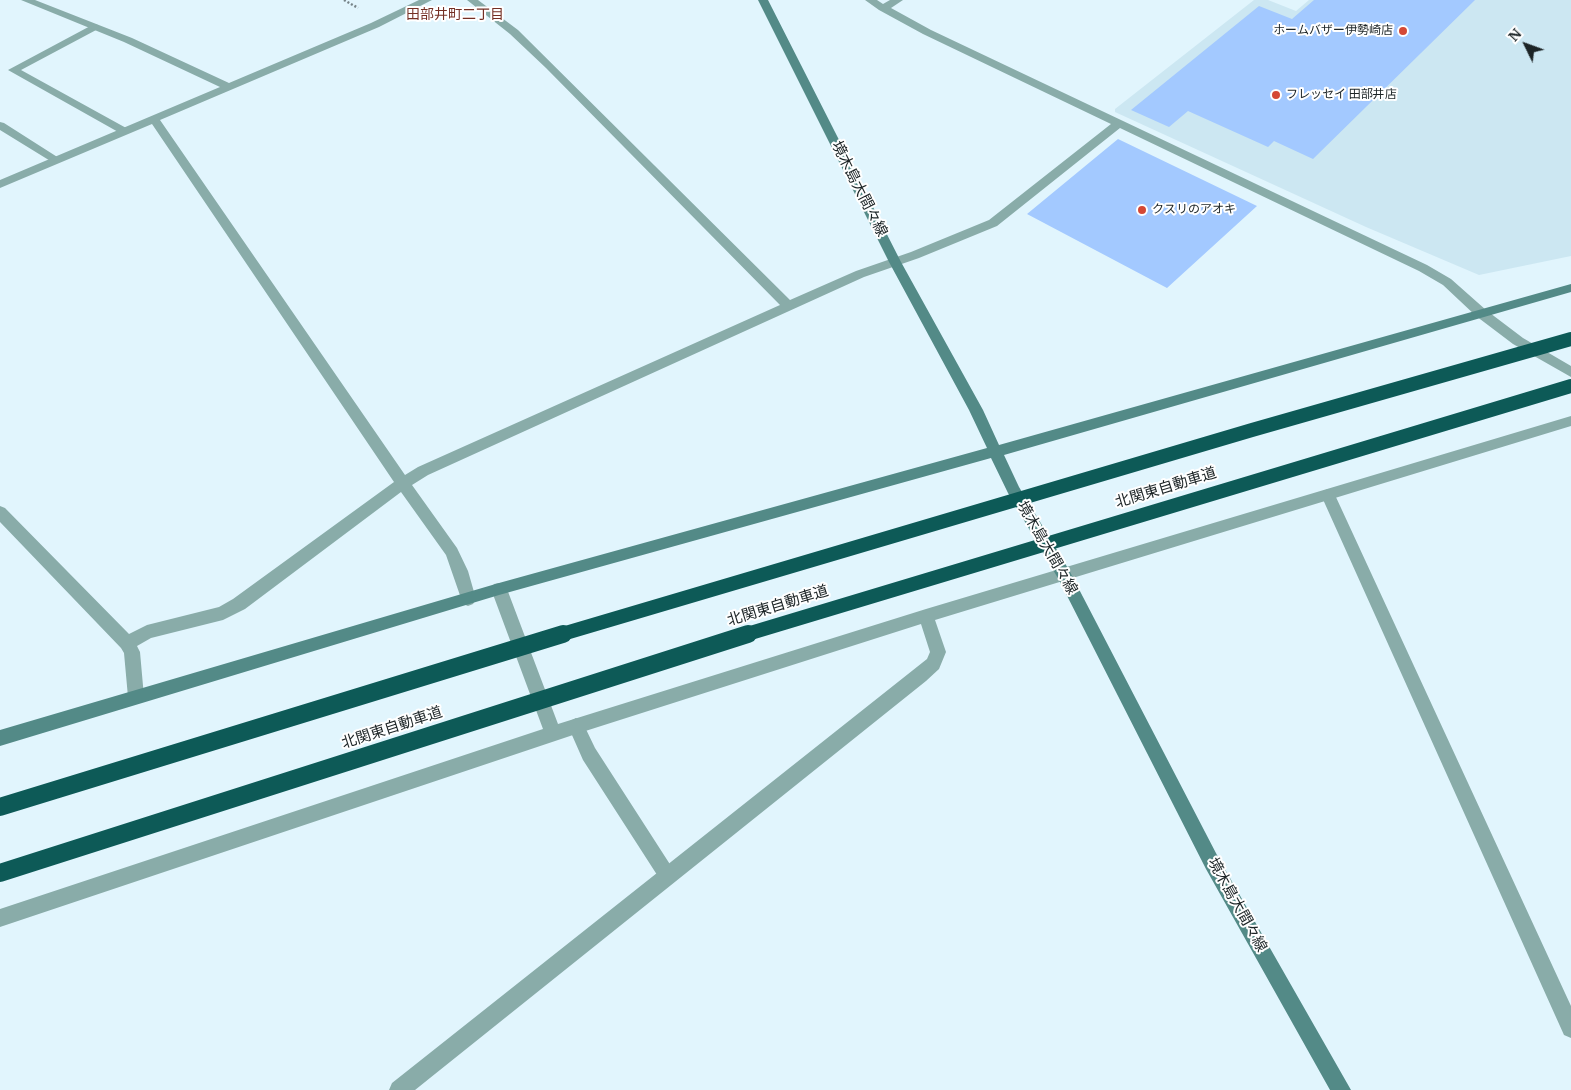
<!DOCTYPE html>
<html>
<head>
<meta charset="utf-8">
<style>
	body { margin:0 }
	#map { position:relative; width:1571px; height:1090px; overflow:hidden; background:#e1f5fd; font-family:Merriweather,serif }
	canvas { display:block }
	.north { position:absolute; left:1501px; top:20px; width:50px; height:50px; -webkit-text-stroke:4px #fff; paint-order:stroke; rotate:312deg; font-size:14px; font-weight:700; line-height:20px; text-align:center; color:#1c2426 }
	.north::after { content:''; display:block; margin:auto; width:18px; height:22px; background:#1c2426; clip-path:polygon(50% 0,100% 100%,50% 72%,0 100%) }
</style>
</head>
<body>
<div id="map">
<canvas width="1571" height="1090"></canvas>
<div class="north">N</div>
</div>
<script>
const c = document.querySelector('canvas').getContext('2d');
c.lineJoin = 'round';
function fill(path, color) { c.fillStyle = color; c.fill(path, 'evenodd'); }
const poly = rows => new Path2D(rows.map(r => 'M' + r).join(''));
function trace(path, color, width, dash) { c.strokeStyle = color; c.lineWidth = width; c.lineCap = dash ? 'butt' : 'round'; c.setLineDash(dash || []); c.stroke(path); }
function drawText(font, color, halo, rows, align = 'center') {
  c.font = font + ' Merriweather,"Noto Sans JP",serif'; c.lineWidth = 4; c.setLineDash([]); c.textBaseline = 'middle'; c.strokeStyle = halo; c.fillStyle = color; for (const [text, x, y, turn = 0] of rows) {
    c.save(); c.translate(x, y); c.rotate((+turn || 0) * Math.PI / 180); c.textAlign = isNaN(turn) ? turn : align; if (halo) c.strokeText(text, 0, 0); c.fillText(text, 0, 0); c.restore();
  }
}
const built = poly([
	[1254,0,1268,0,1296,11,1309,0,1571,0,1571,256,1479,275,1366,227,1115,112,1115,109]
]);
const building = poly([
	[1314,0,1475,0,1313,159,1274,141,1268,147,1188,111,1169,127,1131,110,1259,6,1292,19],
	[1118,139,1257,206,1167,288,1027,214]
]);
const path = poly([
	[344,0,358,8]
]);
const lane = poly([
	[94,24,98,25,98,29,21,70,128,129,129,131,128,133,120,133,8,70,94,24],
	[0,122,4,123,62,160,56,163,52,162,0,130,0,122],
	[1328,489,1333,491,1335,495,1571,1006,1571,1038,1564,1035,1321,495,1323,491,1328,489],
	[576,718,582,721,595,748,673,869,676,875,673,881,667,884,661,881,583,760,568,726,570,721,576,718]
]);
const street = poly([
	[21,0,35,0,132,38,229,83,371,23,419,0,432,0,379,27,160,120,405,475,418,467,780,305,546,68,510,34,467,0,478,0,518,30,790,300,856,271,911,252,989,220,1111,124,923,34,879,10,865,0,877,0,883,4,890,0,903,0,891,8,931,30,1427,265,1451,279,1486,310,1523,338,1571,366,1571,377,1513,344,1476,316,1443,285,1419,271,1120,128,997,226,919,258,864,277,428,475,412,485,457,548,468,571,476,599,473,604,468,606,463,604,446,555,401,492,245,609,223,620,151,638,137,646,140,652,144,697,142,702,136,704,130,702,128,697,124,653,121,648,0,522,0,506,5,508,129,634,147,625,219,607,233,599,394,482,152,124,0,188,0,180,220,87,124,42,21,0],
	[1571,416,1571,426,935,620,946,652,939,669,926,681,415,1090,389,1090,392,1083,927,659,930,652,921,624,576,734,0,927,0,909,543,729,491,589,494,584,499,583,504,584,507,589,558,724,926,609,1571,416]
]);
const secondary = poly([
	[758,0,768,0,901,262,983,410,999,445,1571,284,1571,292,1004,455,1019,487,1069,570,1218,857,1351,1090,1330,1090,1206,869,1059,580,1008,493,991,458,499,595,0,746,0,730,499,583,987,448,969,410,889,262,758,0]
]);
const highwayBridgeFar1 = poly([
	[559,635,1252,430,1571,339],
	[744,635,1571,386]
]);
const highwayBridge = poly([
	[0,807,563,634],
	[0,873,748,634]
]);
const markers = [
	[1403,31,5,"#d44835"],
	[1276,95,5,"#d44835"],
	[1142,210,5,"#d44835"]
];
const farPoinames = [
	["ホームバザー伊勢崎店",1393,31,"right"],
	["フレッセイ 田部井店",1286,95],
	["クスリのアオキ",1152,210]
];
const farNeighbourhoodnames = [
	["田部井町二丁目",455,15]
];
const streetNames = [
	["境木島大間々線",859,189,63],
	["北関東自動車道",1166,488,-17],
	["境木島大間々線",1047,548,60],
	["北関東自動車道",778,606,-17],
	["北関東自動車道",392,728,-18],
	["境木島大間々線",1237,905,61]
];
fill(built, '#cce7f2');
fill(building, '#a3c9ff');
trace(path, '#768388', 2.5, [2, 2]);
fill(lane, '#89aca9');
fill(street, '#89aca9');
fill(secondary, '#538a87');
trace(highwayBridgeFar1, '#0d5a57', 14);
trace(highwayBridge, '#0d5a57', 18);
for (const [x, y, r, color] of markers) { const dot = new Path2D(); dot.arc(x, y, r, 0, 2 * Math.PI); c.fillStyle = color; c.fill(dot); trace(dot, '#fff', 2); }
drawText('12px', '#1c2426', '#fff', farPoinames, 'left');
drawText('14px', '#742f24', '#fff', farNeighbourhoodnames);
drawText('15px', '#1c2426', '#fff', streetNames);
</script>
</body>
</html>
